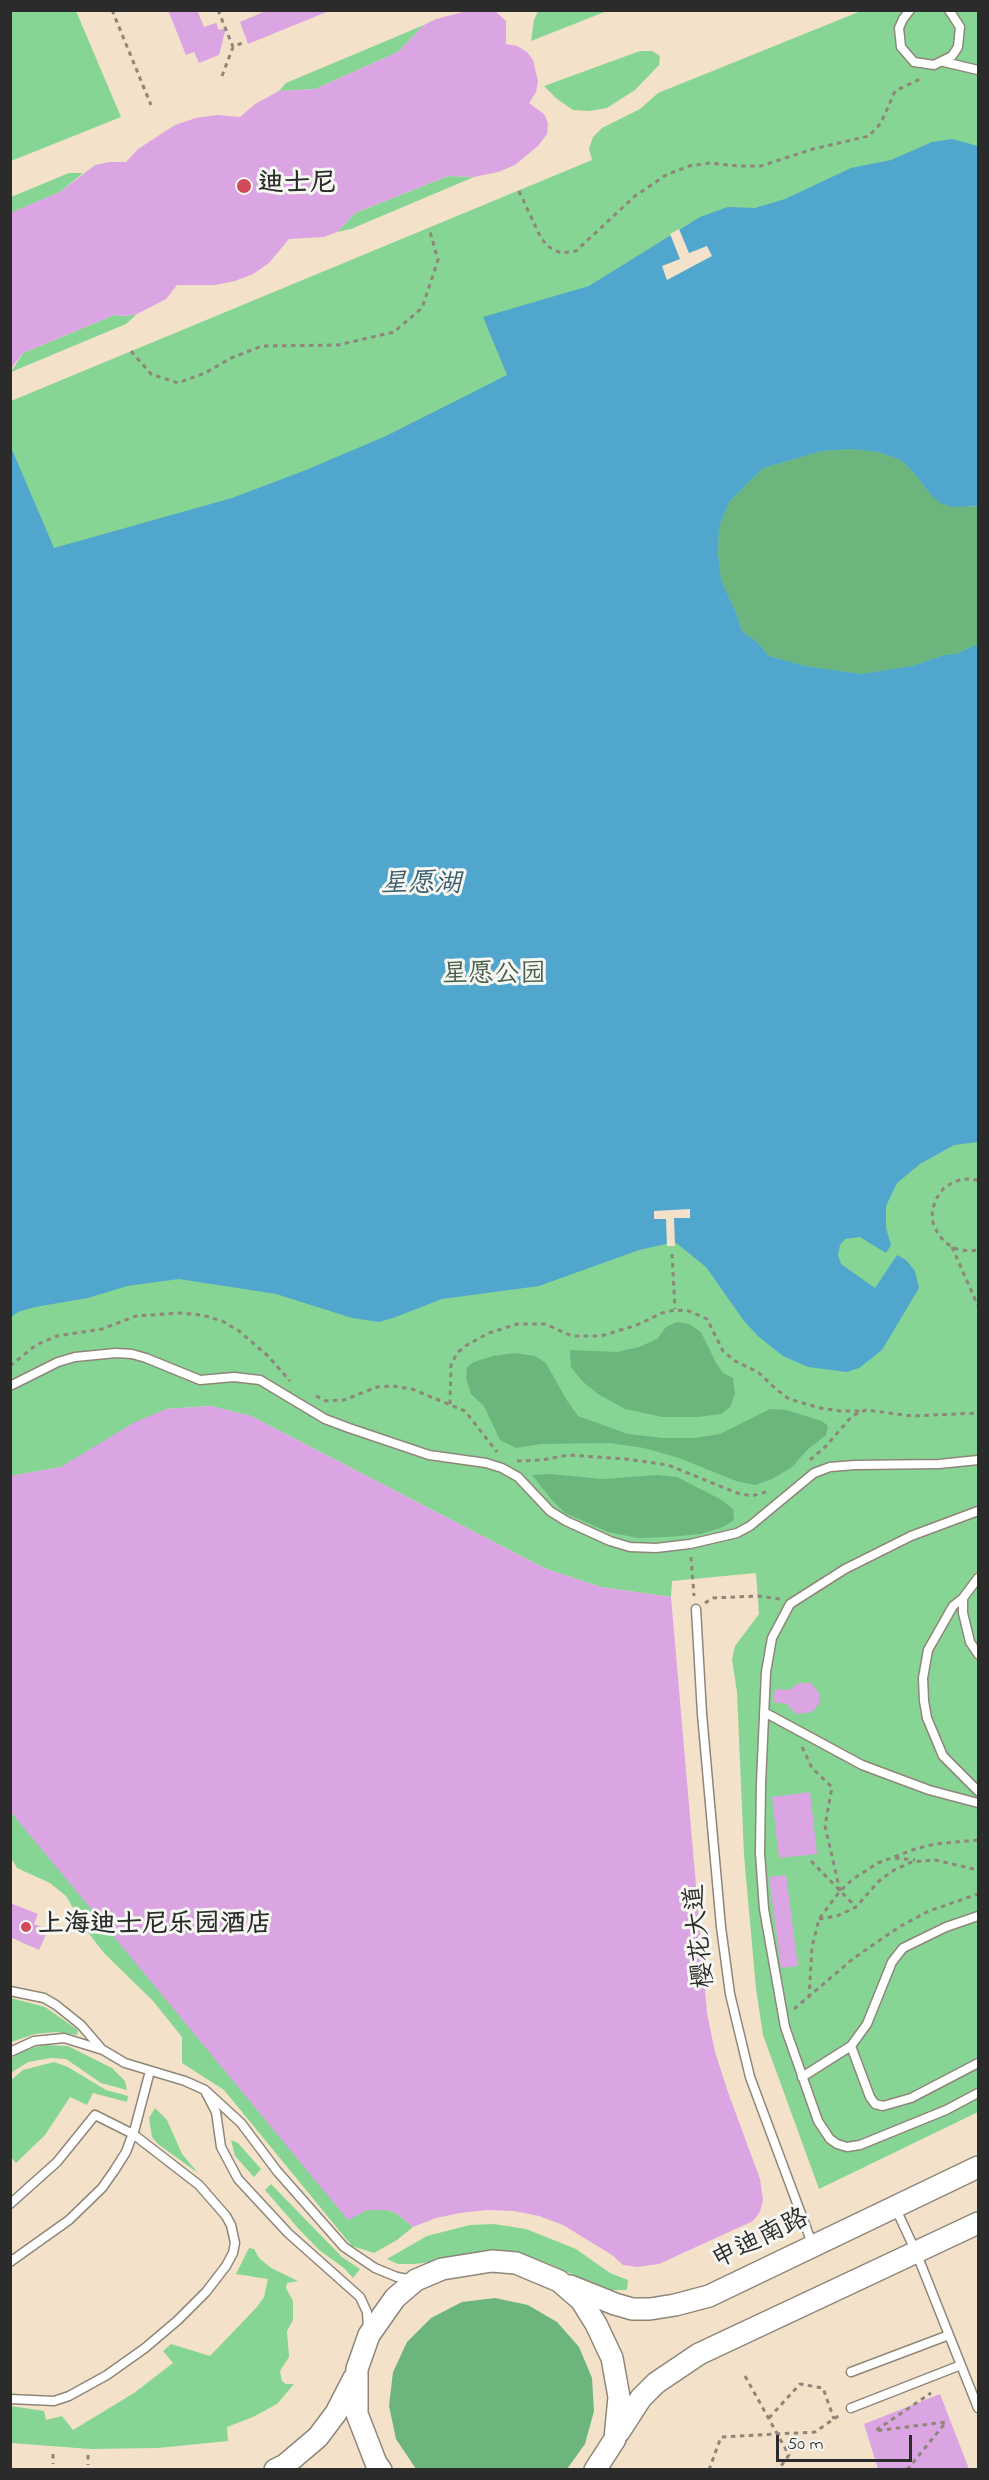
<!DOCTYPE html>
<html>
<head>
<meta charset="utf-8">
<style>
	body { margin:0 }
	#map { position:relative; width:989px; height:2480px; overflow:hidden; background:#f3e2c9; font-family:"Indie Flower",sans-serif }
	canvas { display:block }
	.frame { position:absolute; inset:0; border:12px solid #2b2b2b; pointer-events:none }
	.scale { position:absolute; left:776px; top:2435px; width:136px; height:27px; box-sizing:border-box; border:3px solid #2b2b2b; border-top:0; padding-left:8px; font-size:18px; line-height:21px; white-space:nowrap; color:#2b2b2b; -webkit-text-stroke:4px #f6f6f2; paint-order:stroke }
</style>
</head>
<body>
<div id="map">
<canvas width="989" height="2480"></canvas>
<div class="frame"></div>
<div class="scale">50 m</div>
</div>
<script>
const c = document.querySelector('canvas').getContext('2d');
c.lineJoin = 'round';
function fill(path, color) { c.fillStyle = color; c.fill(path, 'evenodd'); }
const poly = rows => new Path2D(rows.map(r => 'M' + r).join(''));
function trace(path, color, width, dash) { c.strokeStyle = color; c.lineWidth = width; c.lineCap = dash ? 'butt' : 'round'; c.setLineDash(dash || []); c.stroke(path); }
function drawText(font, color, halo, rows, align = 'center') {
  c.font = font + ' "Indie Flower","LXGW WenKai TC",sans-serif'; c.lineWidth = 6; c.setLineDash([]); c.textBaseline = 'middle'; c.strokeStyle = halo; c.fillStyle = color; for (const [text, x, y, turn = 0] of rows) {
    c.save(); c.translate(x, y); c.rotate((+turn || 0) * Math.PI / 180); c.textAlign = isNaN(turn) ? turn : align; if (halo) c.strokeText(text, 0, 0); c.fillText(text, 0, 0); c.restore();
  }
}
const green = poly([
	[11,10,76,11,121,117,11,161],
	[538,11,538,10,607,11,531,41,534,20],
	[861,11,978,11,978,2112,819,2189,763,2035,756,1989,744,1855,737,1692,732,1659,735,1646,759,1614,756,1573,672,1581,671,1597,601,1587,546,1569,251,1416,211,1406,166,1409,61,1467,11,1476,11,401,592,160,589,149,593,137,602,128,640,109,658,93],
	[424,25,398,52,315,89,279,91,286,83],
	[640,51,652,51,660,56,659,65,635,90,607,108,589,111,573,110,557,99,544,86],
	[69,173,83,173,60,192,11,213,11,197],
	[448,176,474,177,351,229,337,232,355,213],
	[137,314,126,324,11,372,23,353,114,315,126,316],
	[10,1811,357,2214,367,2210,386,2210,396,2213,413,2227,397,2240,374,2253,352,2246,224,2090,182,2063,182,2037,153,2001,104,1953,86,1930,66,1896,50,1883,17,1868,11,1858],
	[11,1998,45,2007,78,2030,77,2035,56,2032,35,2034,11,2042],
	[46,2045,68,2046,112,2068,125,2081,127,2090,101,2083,66,2059,51,2058,28,2062,11,2073,11,2059,24,2049],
	[54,2062,68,2067,106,2090,128,2096,127,2102,93,2093,87,2105,70,2097,45,2135,16,2163,11,2157,11,2080,23,2070],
	[155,2108,167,2120,182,2154,198,2173,158,2144,152,2137,149,2118],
	[231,2140,238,2143,261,2169,254,2177,235,2156],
	[271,2184,342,2257,360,2269,353,2278,344,2268,319,2250,297,2227,265,2190],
	[494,2224,526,2229,576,2249,610,2273,628,2280,627,2290,608,2290,547,2263,508,2254,414,2264,398,2264,387,2259,427,2236,470,2225],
	[249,2248,254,2249,259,2258,271,2268,298,2281,287,2283,286,2288,293,2301,293,2320,287,2331,289,2357,280,2371,282,2381,286,2384,294,2384,277,2404,253,2417,227,2427,228,2441,158,2448,90,2449,11,2443,11,2406,44,2411,46,2420,62,2416,73,2430,134,2393,173,2363,163,2351,171,2344,210,2356,257,2307,264,2297,268,2279,236,2274]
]);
const forest = poly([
	[852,449,878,452,901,460,915,474,930,494,971,507,978,506,978,644,956,654,945,655,912,666,861,674,805,666,769,656,758,643,742,631,735,610,721,580,718,553,719,527,729,502,763,468,822,451],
	[677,1322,689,1324,701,1332,716,1363,723,1373,733,1378,735,1394,730,1407,721,1414,698,1417,662,1417,625,1409,598,1394,582,1381,571,1367,570,1350,617,1352,639,1347,657,1339,666,1327],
	[515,1353,535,1356,546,1363,566,1399,578,1416,628,1434,664,1438,694,1438,720,1434,770,1409,786,1410,822,1421,828,1426,826,1435,807,1450,792,1467,772,1479,755,1485,736,1481,679,1458,644,1448,609,1443,541,1444,516,1448,500,1440,484,1406,471,1394,466,1378,467,1367,474,1362,493,1356],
	[550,1474,603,1479,657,1475,677,1477,720,1499,733,1509,734,1520,723,1527,701,1534,667,1537,638,1538,608,1532,565,1513,552,1500,532,1475],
	[495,2298,528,2305,557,2322,579,2347,592,2378,594,2411,585,2444,567,2469,416,2469,396,2439,389,2406,393,2372,407,2342,431,2318,462,2302]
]);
const water = poly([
	[952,139,978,146,978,506,953,507,940,503,930,494,915,474,901,460,878,452,852,449,822,451,763,468,729,502,719,527,718,553,721,580,735,610,742,631,758,643,769,656,805,666,861,674,912,666,945,655,956,654,978,644,978,1142,954,1145,920,1164,897,1183,886,1206,886,1228,891,1245,886,1253,860,1237,845,1239,840,1245,838,1255,841,1264,875,1288,897,1255,906,1260,915,1271,919,1288,882,1350,859,1368,847,1372,808,1367,783,1356,759,1337,744,1321,706,1267,675,1242,639,1250,539,1286,442,1299,393,1318,379,1322,352,1318,276,1294,179,1279,127,1286,88,1298,35,1307,18,1312,11,1317,10,445,54,548,232,498,306,470,386,436,507,375,483,317,589,286,700,217,728,207,755,208,785,199,851,168,891,160,932,142]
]);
const pier = poly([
	[679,229,689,253,707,246,712,256,667,280,662,266,680,259,670,234],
	[690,1209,690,1218,674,1218,675,1246,667,1246,666,1219,654,1219,654,1211]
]);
const building = poly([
	[168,10,197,10,204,27,216,23,219,30,226,28,219,55,199,63,194,52,186,55],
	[268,10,329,10,329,11,248,44,240,22],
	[490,10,495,11,506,21,506,44,517,46,527,52,533,60,538,81,536,92,529,103,544,114,548,123,547,134,538,146,515,165,498,172,474,177,448,176,355,213,337,232,324,237,289,239,269,263,253,274,235,281,215,285,177,285,166,299,137,314,126,316,114,315,23,353,10,370,10,213,60,192,95,165,109,162,126,162,138,149,175,125,196,118,217,115,240,117,255,104,279,91,315,89,398,52,424,25,436,19,467,11],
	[211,1406,251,1416,546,1569,601,1587,671,1597,707,2013,715,2052,729,2095,760,2179,763,2200,760,2212,753,2221,659,2264,637,2267,623,2265,612,2255,563,2225,539,2216,514,2211,487,2210,460,2213,436,2218,413,2227,396,2213,386,2210,367,2210,348,2220,10,1811,10,1476,61,1467,133,1423,166,1409],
	[799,1683,811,1683,819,1693,819,1704,812,1712,796,1714,787,1704,773,1702,775,1689,789,1690],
	[810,1792,817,1854,779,1858,772,1797],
	[786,1875,798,1966,781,1968,769,1877],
	[10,1903,38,1914,34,1924,48,1930,39,1950,10,1937],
	[940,2394,969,2469,878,2469,864,2424]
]);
const path = poly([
	[112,10,151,105],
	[218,10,233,47,244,42],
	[222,76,233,47],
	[519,191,539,234,547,246,561,253,576,251,635,196,666,175,689,166,710,163,738,166,761,166,813,149,869,136,881,123,895,91,922,78],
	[131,351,151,374,178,383,205,373,231,358,262,346,338,345,394,332,422,308,438,260,429,228],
	[978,1180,964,1179,953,1182,943,1189,936,1199,932,1211,933,1223,938,1234,946,1243,957,1249,968,1251,978,1250],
	[952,1247,978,1306],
	[672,1254,675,1309],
	[10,1366,36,1345,57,1336,102,1329,136,1316,179,1313,202,1315,222,1321,239,1331,268,1356,290,1381],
	[316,1396,326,1401,344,1400,377,1387,393,1386,412,1389,465,1411,497,1452],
	[450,1404,451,1365,457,1353,467,1345,489,1333,517,1324,545,1324,572,1336,601,1336,637,1325,662,1313,675,1310,689,1311,707,1319,723,1351,735,1361,758,1372,776,1389,789,1399,820,1408,840,1411,862,1411],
	[810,1460,826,1446,852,1416,866,1410,912,1416,978,1413],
	[517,1461,542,1460,568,1455,626,1459,668,1465,737,1493,752,1496,769,1491],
	[691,1557,694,1596],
	[705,1603,713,1598,758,1596,780,1599],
	[802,1747,812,1768,832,1787,825,1826,840,1891],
	[895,1858,915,1860],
	[811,1861,856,1907],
	[819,1919,837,1916,856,1907,879,1881,894,1870,912,1862,935,1860,978,1870],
	[809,1998,812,1947,819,1919,840,1891,853,1879,878,1863,915,1849,935,1844,978,1840],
	[794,2009,854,1958,899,1927,929,1911,978,1894],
	[10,2171,11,2172],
	[745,2376,789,2455,778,2470],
	[769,2418,800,2384,823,2388,834,2419],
	[53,2454,53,2464],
	[88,2455,88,2465],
	[709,2470,721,2437,815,2432,841,2414],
	[907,2470,946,2422,875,2431,931,2393]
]);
const service = poly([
	[910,10,903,19,899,28,901,47,914,62,934,65,952,56,958,47,960,27,949,10],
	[944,62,978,70],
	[10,1386,58,1362,75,1357,116,1353,132,1354,146,1358,200,1380,234,1377,260,1380,325,1419,349,1428,429,1455,486,1463,502,1468,518,1477,550,1511,566,1521,610,1541,630,1547,656,1548,690,1544,737,1533,750,1526,814,1473,830,1467,855,1465,939,1464,978,1460],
	[978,1511,911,1536,845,1569,790,1604,772,1638,766,1672,761,1783,760,1853,764,1909,785,2027,818,2121,830,2139,837,2144,847,2147,860,2145,946,2110,978,2093],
	[978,1578,963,1598,963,1613,970,1642,978,1654],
	[963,1598,953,1606,928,1650,923,1678,924,1701,927,1718,943,1756,978,1791],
	[696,1609,702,1714,721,1927,730,1994,750,2077,813,2246],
	[764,1712,862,1765,929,1790,978,1803],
	[10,1991,44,1998,56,2005,81,2025,100,2047],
	[851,2046,870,2097,875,2104,883,2106,911,2098,978,2063],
	[10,2052,34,2041,64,2038,103,2050,125,2063,185,2081,205,2090,241,2123,277,2171,344,2247,375,2268,397,2277,413,2280],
	[802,2077,851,2046,867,2024,892,1962,903,1948,946,1927,978,1916],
	[206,2093,216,2112,221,2147,238,2179,288,2233,360,2297,367,2312,368,2328],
	[10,2204,57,2162,95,2115,133,2134,199,2185,226,2216,231,2225,235,2243,233,2253,226,2266,206,2292,178,2320,145,2348,107,2375,69,2396,54,2401,10,2399],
	[895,2207,916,2252,978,2408],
	[10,2262,69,2220,102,2188,114,2171,126,2152,135,2128,150,2071],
	[851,2372,949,2335],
	[851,2408,961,2365]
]);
const tertiary = poly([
	[570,2286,615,2304,632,2309,650,2309,675,2305,709,2296,978,2167],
	[619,2432,641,2398,656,2383,699,2354,978,2223],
	[275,2470,285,2465,318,2437,336,2413,354,2378],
	[381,2470,376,2463,357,2414,357,2369,369,2335,395,2298,416,2280,442,2269,492,2261,516,2263,559,2281,581,2300,596,2324,612,2358,619,2397,615,2439,595,2470]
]);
const markers = [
	[244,186,8,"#d1495b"],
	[26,1927,6,"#d1495b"]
];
const poiNames = [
	["迪士尼",258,186],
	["上海迪士尼乐园酒店",38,1927]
];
const parkNames = [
	["星愿公园",494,977]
];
const streetNames = [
	["樱花大道",702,1936,-96],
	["申迪南路",761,2241,-26]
];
const waterNames = [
	["星愿湖",421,887]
];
fill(green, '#86d594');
fill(forest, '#6cb67e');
fill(water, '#51a6cd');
fill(pier, '#f3e2c9');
fill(building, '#dba5e3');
trace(service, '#8f867a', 11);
trace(tertiary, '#8f867a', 24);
trace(path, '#8f867a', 3, [4.5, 4.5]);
trace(service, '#fff', 8);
trace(tertiary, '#fff', 21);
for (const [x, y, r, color] of markers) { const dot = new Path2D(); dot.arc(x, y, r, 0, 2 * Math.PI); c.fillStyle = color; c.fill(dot); trace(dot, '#f6f6f2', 2); }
drawText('bold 26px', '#2b2b2b', '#f6f6f2', poiNames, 'left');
drawText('26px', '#465e4a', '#f6f6f2', parkNames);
drawText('26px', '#2b2b2b', '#f6f6f2', streetNames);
drawText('italic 27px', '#3a5c6c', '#f6f6f2', waterNames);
</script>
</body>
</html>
